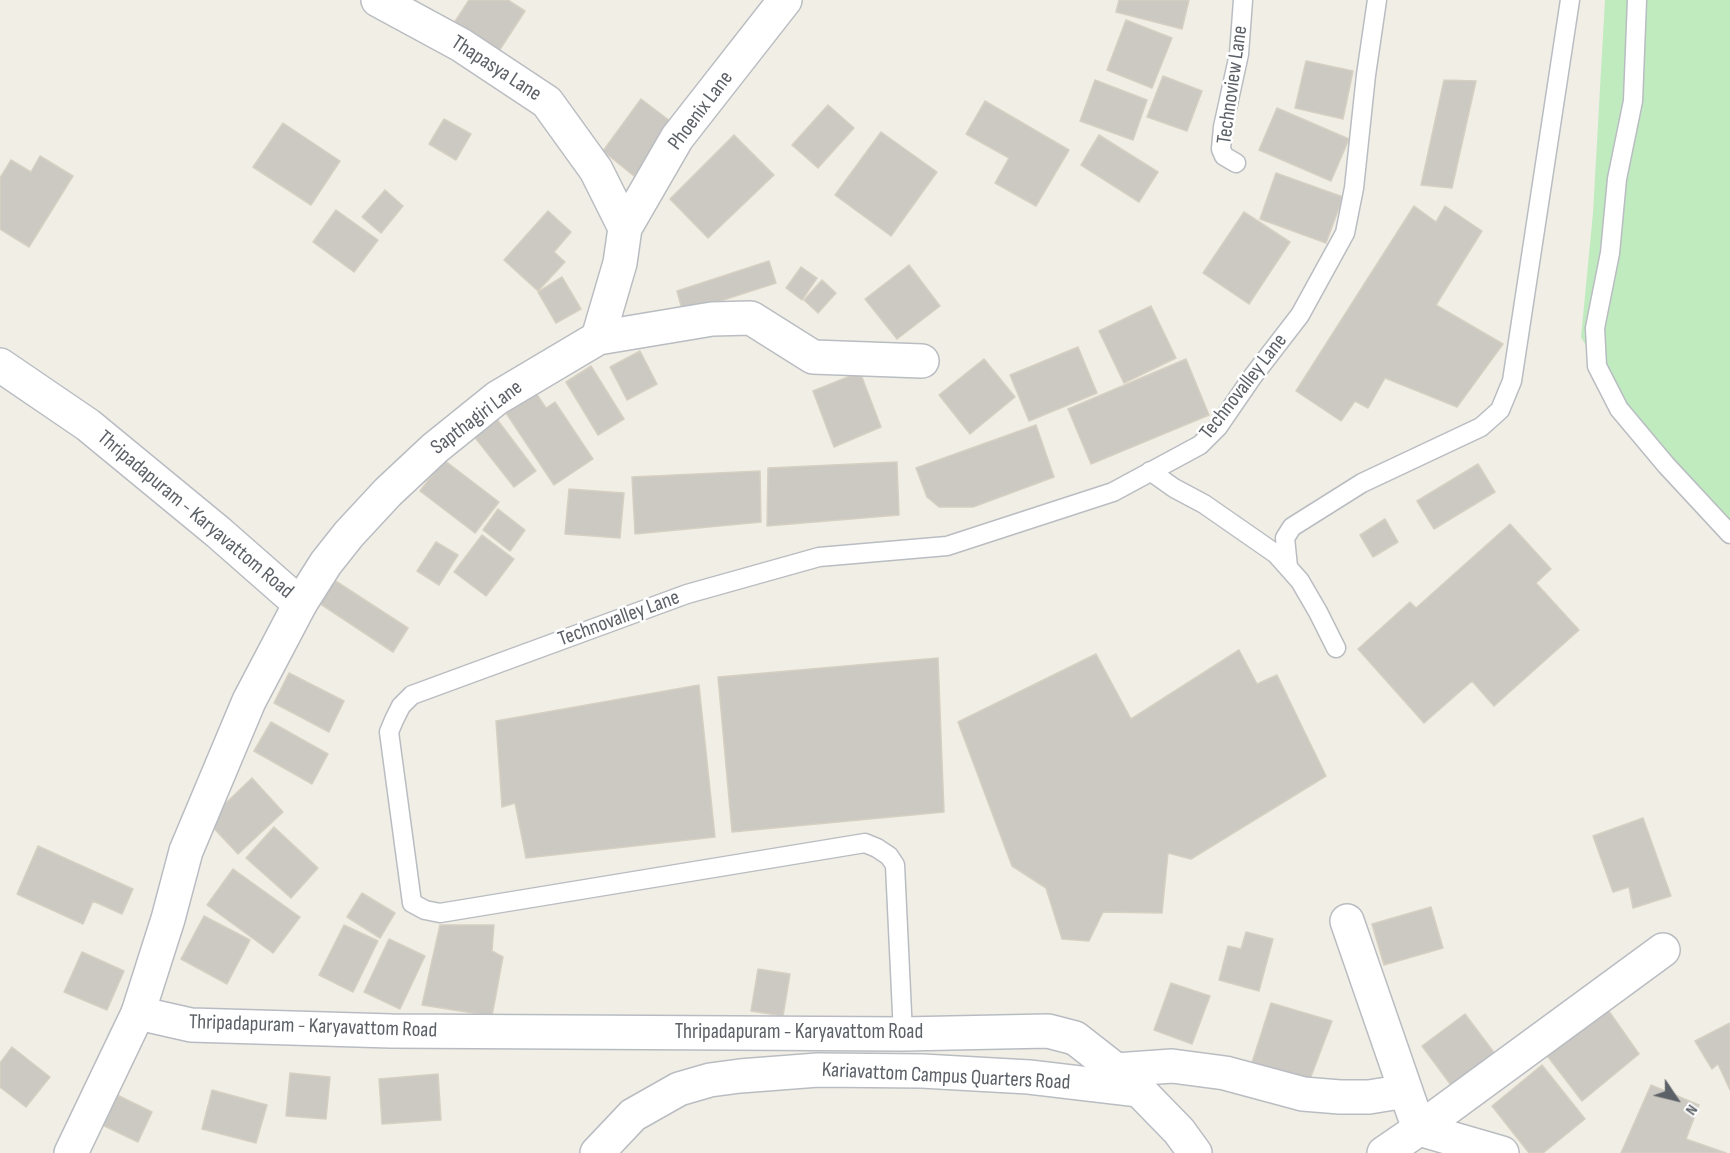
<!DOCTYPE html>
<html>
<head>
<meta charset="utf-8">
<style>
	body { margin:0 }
	#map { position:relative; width:1730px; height:1153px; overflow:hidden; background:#f1eee5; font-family:"Sofia Sans Condensed",sans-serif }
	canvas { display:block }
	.north { position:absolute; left:1646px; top:1069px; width:60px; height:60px; -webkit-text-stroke:4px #fff; paint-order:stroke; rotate:125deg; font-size:16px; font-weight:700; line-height:24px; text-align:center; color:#5c6167 }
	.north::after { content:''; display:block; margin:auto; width:21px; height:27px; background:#5c6167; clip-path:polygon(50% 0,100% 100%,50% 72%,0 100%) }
</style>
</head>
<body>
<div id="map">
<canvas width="1730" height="1153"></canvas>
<div class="north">N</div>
</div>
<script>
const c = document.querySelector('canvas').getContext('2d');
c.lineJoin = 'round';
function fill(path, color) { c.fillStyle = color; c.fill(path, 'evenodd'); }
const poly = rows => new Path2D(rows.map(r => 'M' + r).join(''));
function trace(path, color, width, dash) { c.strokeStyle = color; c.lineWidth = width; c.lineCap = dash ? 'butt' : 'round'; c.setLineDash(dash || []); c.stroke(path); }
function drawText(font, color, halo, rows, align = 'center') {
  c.font = font + ' "Sofia Sans Condensed",sans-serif'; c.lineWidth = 5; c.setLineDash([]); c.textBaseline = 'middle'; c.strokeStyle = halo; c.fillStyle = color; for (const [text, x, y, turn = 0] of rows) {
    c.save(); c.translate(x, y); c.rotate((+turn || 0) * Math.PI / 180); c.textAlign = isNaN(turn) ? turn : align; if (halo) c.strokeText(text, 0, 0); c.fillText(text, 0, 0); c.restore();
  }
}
const green = poly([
	[1605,0,1730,0,1730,526,1694,482,1629,420,1581,337,1593,213]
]);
const building = poly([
	[469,0,508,0,525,11,499,51,454,23,469,0],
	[1119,0,1189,0,1182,29,1116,12,1119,0],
	[1126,20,1172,38,1152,88,1107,70,1126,20],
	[1306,61,1353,71,1343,119,1295,108,1306,61],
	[1163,76,1202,91,1187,131,1147,117,1163,76],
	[1095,80,1147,100,1133,140,1080,121,1095,80],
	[1444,80,1476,81,1452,188,1421,185,1444,80],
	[641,99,674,124,634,176,603,151,641,99],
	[985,101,1069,150,1036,206,995,183,1009,158,966,134,985,101],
	[828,105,854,128,818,168,792,145,828,105],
	[1277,108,1349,139,1331,181,1259,150,1277,108],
	[444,119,471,134,456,160,429,144,444,119],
	[283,123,340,161,311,205,253,167,283,123],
	[881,132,937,172,891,236,835,195,881,132],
	[734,135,774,175,708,238,670,199,734,135],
	[1099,135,1158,172,1139,202,1081,165,1099,135],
	[40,156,73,176,29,247,0,229,0,178,11,160,31,172,40,156],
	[1276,173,1343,197,1326,243,1260,219,1276,173],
	[385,190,403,206,381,233,362,217,385,190],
	[1414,206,1436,222,1445,206,1482,231,1436,305,1503,344,1457,407,1385,378,1368,408,1355,401,1341,421,1296,391,1414,206],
	[336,210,378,240,354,272,313,242,336,210],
	[548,211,571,232,554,252,565,262,538,291,504,260,548,211],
	[1244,212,1290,242,1249,304,1203,273,1244,212],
	[769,261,776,283,683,313,677,291,769,261],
	[909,265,940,306,897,339,865,299,909,265],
	[801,267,817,278,802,300,786,288,801,267],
	[562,277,581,309,556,323,538,292,562,277],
	[822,280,836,293,818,313,804,300,822,280],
	[1151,306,1176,358,1124,383,1099,331,1151,306],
	[1078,347,1097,393,1029,421,1010,375,1078,347],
	[640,351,657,384,627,400,610,367,640,351],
	[984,359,1015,397,970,434,939,395,984,359],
	[1186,359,1209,415,1091,464,1068,409,1186,359],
	[591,366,624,419,598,435,566,382,591,366],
	[860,372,881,427,834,447,813,391,860,372],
	[530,384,546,408,555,402,593,459,554,485,500,404,530,384],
	[496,418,536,471,514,487,473,435,496,418],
	[1036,425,1054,477,973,507,939,507,927,497,916,468,1036,425],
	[444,460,499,502,475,533,420,491,444,460],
	[897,462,899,515,767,526,768,468,897,462],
	[1478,464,1495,492,1434,529,1417,501,1478,464],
	[760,471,761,522,635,534,632,477,760,471],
	[569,489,624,493,620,538,565,534,569,489],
	[498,509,525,530,510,551,483,530,498,509],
	[1385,519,1398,542,1373,557,1360,535,1385,519],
	[1510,524,1551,569,1536,583,1579,630,1494,706,1472,681,1424,723,1358,649,1410,602,1416,608,1510,524],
	[482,535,514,559,486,596,454,572,482,535],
	[436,542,458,555,439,585,417,571,436,542],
	[331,578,408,628,393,652,316,601,331,578],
	[1239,650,1257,684,1277,675,1326,776,1191,859,1168,853,1162,913,1103,912,1089,941,1062,939,1046,888,1012,866,958,722,1096,654,1131,719,1239,650],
	[938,658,944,812,732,832,718,677,938,658],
	[289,673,344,701,329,732,274,703,289,673],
	[699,685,715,837,526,858,515,803,502,807,496,721,699,685],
	[271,722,328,754,312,784,254,751,271,722],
	[252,778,283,812,238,854,207,821,252,778],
	[1643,818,1671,896,1633,908,1629,887,1613,892,1593,836,1643,818],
	[274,827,318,868,291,898,246,858,274,827],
	[38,846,133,889,122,914,93,901,83,924,17,894,38,846],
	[233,869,300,917,273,953,207,905,233,869],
	[362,893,395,913,380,938,347,917,362,893],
	[1431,907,1443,948,1384,965,1372,924,1431,907],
	[204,916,250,940,227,984,181,959,204,916],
	[344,925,378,941,353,992,319,975,344,925],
	[440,925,494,925,492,951,503,957,492,1016,422,1005,440,925],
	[1246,932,1273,939,1259,991,1219,980,1228,946,1241,949,1246,932],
	[389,939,425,956,400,1009,364,992,389,939],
	[82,952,124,971,107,1010,64,992,82,952],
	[758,969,790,974,783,1016,751,1011,758,969],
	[1171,983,1210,996,1192,1044,1154,1030,1171,983],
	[1271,1003,1332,1021,1307,1087,1249,1072,1271,1003],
	[1606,1007,1639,1054,1582,1101,1545,1053,1606,1007],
	[1465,1014,1502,1063,1459,1096,1422,1046,1465,1014],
	[1730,1023,1730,1090,1718,1064,1712,1069,1695,1041,1730,1023],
	[12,1047,50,1077,26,1107,0,1087,0,1063,12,1047],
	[1542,1065,1585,1119,1543,1153,1529,1153,1492,1106,1542,1065],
	[290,1073,330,1077,326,1119,286,1116,290,1073],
	[438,1074,441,1120,382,1124,379,1079,438,1074],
	[1651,1085,1699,1105,1686,1139,1726,1153,1621,1153,1651,1085],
	[212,1090,267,1105,256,1143,202,1129,212,1090],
	[111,1092,152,1112,138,1142,96,1122,111,1092]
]);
const lane = poly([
	[1637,0,1633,101,1617,179,1610,253,1595,328,1597,366,1619,409,1666,465,1730,534],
	[1236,163,1224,156,1221,149,1223,127,1239,54,1243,0],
	[1150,471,1174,488,1204,504,1276,554,1300,581,1318,612,1336,648],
	[1288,567,1285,538,1292,527,1362,483,1481,427,1500,410,1512,381,1570,0],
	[903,1034,895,865,889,856,877,848,865,843,440,913,425,910,412,903,389,732,394,720,401,706,412,695,687,594,819,557,947,546,1113,492,1200,445,1218,427,1253,376,1300,315,1345,233,1354,188,1366,75,1377,0]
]);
const street = poly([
	[378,0,461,45,547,102,596,170,625,228],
	[598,338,620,263,625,228,677,138,785,0],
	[300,604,326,563,349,534,388,492,435,448,497,398,598,338,712,319,751,318,813,357,922,361],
	[1347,921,1419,1129,1384,1153],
	[1116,1070,1172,1066,1225,1073,1303,1094,1340,1097,1369,1097,1406,1091],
	[1419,1129,1663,950],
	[1419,1129,1502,1153],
	[71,1153,138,1013],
	[597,1153,633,1115,679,1089,710,1080,740,1076,818,1070,922,1071,1029,1077,1139,1090]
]);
const secondary = poly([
	[0,365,88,425,218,532,300,604,249,701,186,851,168,919,138,1013,191,1025,391,1031,903,1034,1048,1031,1075,1038,1116,1070,1139,1090,1179,1131,1195,1153]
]);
const streetNames = [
	["Thapasya Lane",496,69,33],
	["Technoview Lane",1233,85,-82],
	["Phoenix Lane",701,111,-53],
	["Technovalley Lane",1244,387,-52],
	["Sapthagiri Lane",477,418,-37],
	["Thripadapuram - Karyavattom Road",195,515,40],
	["Technovalley Lane",619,619,-20],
	["Thripadapuram - Karyavattom Road",313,1027,2],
	["Thripadapuram - Karyavattom Road",799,1033],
	["Kariavattom Campus Quarters Road",946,1077,3]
];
fill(green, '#bfebbf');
fill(building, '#ccc8c2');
trace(building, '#d6d0c2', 1.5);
trace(lane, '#b9bdc2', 21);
trace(street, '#b9bdc2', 36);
trace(secondary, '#b8bcc2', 36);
trace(lane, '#fff', 18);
trace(street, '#fff', 33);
trace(secondary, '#fff', 33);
drawText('21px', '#5c6167', '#fff', streetNames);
</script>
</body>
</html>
